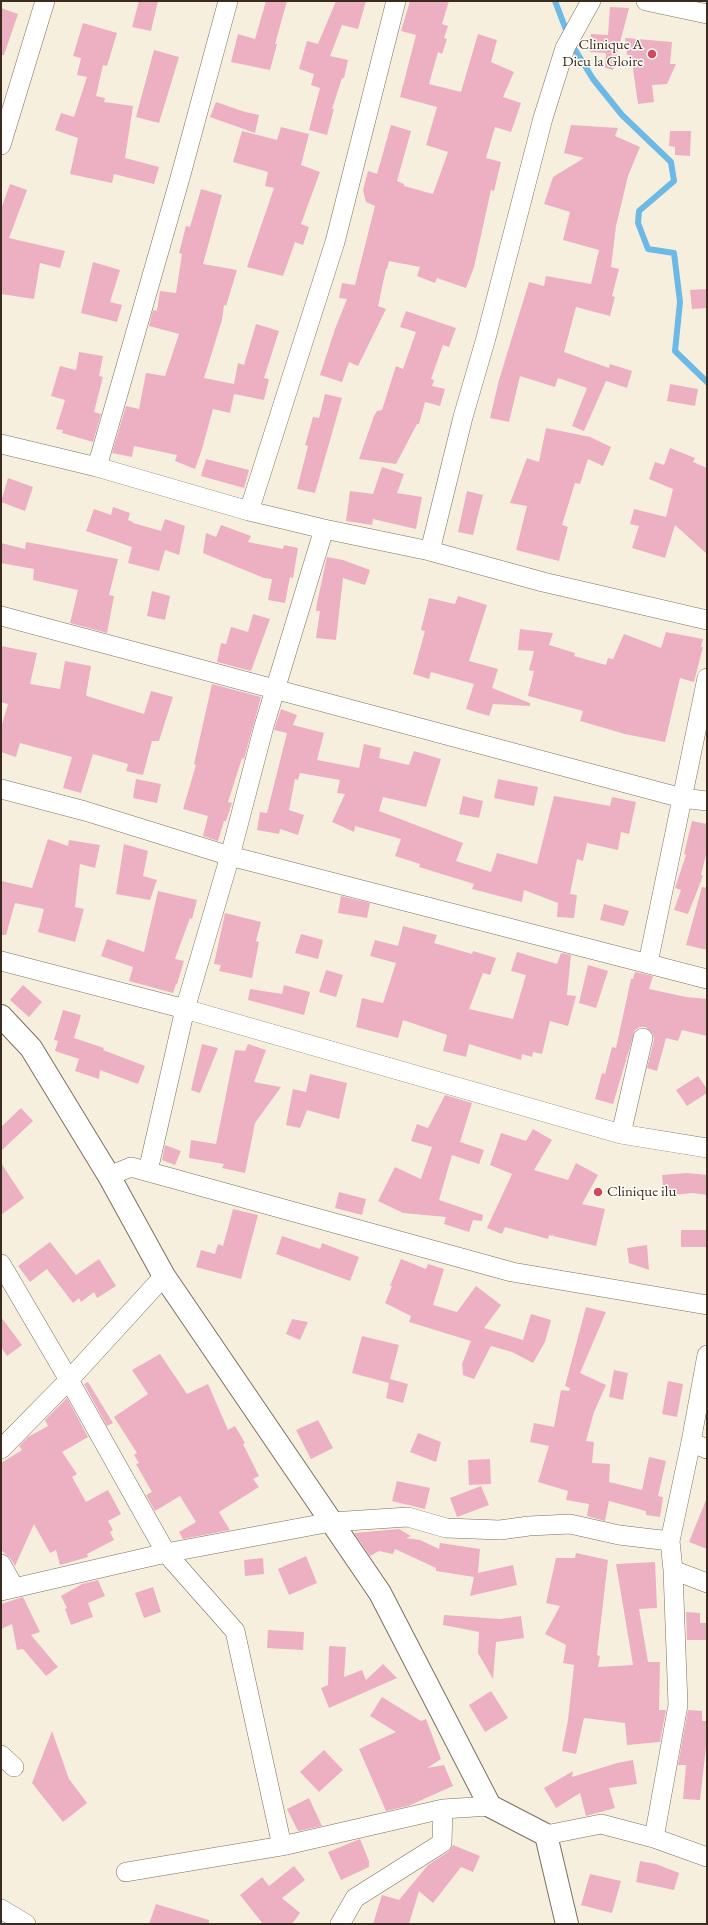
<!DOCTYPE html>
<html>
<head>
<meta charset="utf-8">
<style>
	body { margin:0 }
	#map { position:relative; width:708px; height:1925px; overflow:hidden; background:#f7efde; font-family:"EB Garamond",serif }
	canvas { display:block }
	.frame { position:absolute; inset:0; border:2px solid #3b2a1e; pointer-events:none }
</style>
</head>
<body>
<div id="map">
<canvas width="708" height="1925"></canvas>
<div class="frame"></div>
</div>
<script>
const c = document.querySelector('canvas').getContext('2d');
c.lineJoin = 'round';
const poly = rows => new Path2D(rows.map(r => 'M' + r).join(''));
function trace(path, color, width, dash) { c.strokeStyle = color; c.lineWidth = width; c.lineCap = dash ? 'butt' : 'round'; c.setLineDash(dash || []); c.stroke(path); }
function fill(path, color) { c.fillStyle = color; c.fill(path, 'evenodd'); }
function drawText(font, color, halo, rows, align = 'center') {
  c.font = font + ' "EB Garamond",serif'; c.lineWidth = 3; c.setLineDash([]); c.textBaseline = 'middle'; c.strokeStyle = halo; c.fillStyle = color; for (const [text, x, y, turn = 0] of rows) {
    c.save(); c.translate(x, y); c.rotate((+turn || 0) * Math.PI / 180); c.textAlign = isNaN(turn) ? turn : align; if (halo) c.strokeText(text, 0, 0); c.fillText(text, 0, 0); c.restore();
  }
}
const stream = poly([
	[555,1,568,35],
	[571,43,593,79,622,115,671,162,674,181,639,211,638,223,648,249,674,253,680,302,675,351,707,382]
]);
const building = poly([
	[139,1,158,1,151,31,132,27],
	[266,1,287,1,275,44,277,44,270,70,231,62,238,34,255,39],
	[336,1,366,1,358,29,342,25,330,56,348,60,344,78,342,78,332,109,334,109,327,135,309,130,320,88,311,85,314,74,299,69,307,41,318,44],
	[410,1,449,1,442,24,448,26,444,38,447,39,442,54,438,52,429,84,461,92,478,34,497,40,491,62,514,72,503,97,521,103,511,132,495,127,486,158,501,162,494,191,491,190,474,267,466,288,437,278,435,283,417,276,420,267,389,261,387,269,386,269,378,306,386,309,358,366,349,362,342,382,320,375,335,329,347,299,339,298,342,283,355,285,375,206,366,202,363,190,368,171,377,174,391,125,411,131,397,181,404,184,404,186,433,194,448,152,426,145,437,107,400,97,416,35,401,31],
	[610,7,629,8,613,70,605,68,606,53,590,52,591,34,608,35],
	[1,8,18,14,4,55,1,55],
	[83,23,117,33,107,66,103,65,96,96,105,98,104,102,133,106,125,158,159,167,154,184,114,174,112,183,70,174,78,138,55,130,61,113,74,117,87,77,77,75,81,58,73,56],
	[625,38,672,42,670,64,676,64,667,84,652,85,654,102,638,104,631,55,627,55],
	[154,50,179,57,159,123,136,117],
	[216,102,245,112,259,115,255,133,210,117],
	[571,125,618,128,615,136,640,147,628,176,616,226,611,267,619,269,612,296,615,297,610,316,576,307,564,352,609,368,610,364,632,371,627,388,606,381,584,431,572,426,587,388,558,378,555,387,520,376,509,422,490,418,499,380,529,282,544,286,546,276,591,284,599,250,563,240,570,212,544,204,553,177,584,158,564,153],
	[281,127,309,134,301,165,320,172,301,224,309,227,303,245,295,242,283,276,247,267,274,188,265,186,268,172,233,162,242,131,277,140],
	[670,131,691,131,690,156,675,155,675,147,669,146],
	[10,184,27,190,9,238,65,251,60,268,40,263,34,299,1,294,1,209],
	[201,189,222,195,203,264,237,270,226,306,224,305,222,320,204,378,234,384,238,363,244,365,256,324,279,331,264,378,269,379,264,400,234,394,230,413,213,409,202,449,195,469,175,461,177,455,134,446,132,457,112,453,126,406,139,409,146,373,165,376,179,334,149,326,153,310,157,311,160,291,176,293,182,254,179,253,186,226,190,227],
	[93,262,120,270,110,302,122,305,117,322,81,313],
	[707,289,707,308,692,309,690,290],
	[406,311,456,328,449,347,443,345,431,379,434,380,432,386,445,389,440,406,425,402,419,424,417,424,396,464,359,459,374,416,377,411,382,410,396,366,403,369,416,332,400,327],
	[79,352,103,356,99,376,103,377,94,412,101,414,93,442,62,433,63,430,56,429,65,400,51,396,60,366,76,370],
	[670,384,698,389,695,406,667,401],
	[325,394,342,398,315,493,297,489,308,446,305,445,313,417,319,418],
	[546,428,590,437,611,447,603,466,588,459,580,484,575,483,562,525,568,527,559,561,516,550,527,506,510,503,527,458,539,462],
	[670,448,695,458,693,462,707,468,707,554,675,525,665,558,632,548,639,526,630,524,634,509,666,517,673,489,649,479,655,462,664,465],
	[206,459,249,470,244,488,201,476],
	[382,467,404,474,397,493,422,497,416,529,373,519,372,525,346,521,350,491,373,494],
	[8,478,33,487,25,511,1,502],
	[467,491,483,495,473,535,458,532],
	[113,507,130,513,128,520,133,522,133,523,161,531,165,519,185,526,179,555,165,550,159,571,128,563,132,547,86,531,94,509,111,515],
	[221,525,251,536,248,542,283,549,284,545,298,548,293,578,290,577,285,603,268,600,272,579,264,578,203,553,206,533,216,537],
	[26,542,118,559,109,595,114,596,107,633,70,623,78,590,33,580,34,569,1,563,1,543,25,549],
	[327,557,343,560,370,570,365,585,343,578,336,640,316,638,320,611,316,611,317,603],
	[152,591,170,596,165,620,147,616],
	[458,596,487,605,469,661,498,669,492,688,530,703,530,706,493,704,489,716,466,709,474,684,431,672,429,679,413,674,425,631,421,630,429,598,455,604],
	[253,614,270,619,251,671,217,662,221,643,226,644,231,627,248,632],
	[520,629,553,633,549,645,575,653,574,656,606,665,608,658,613,659,624,634,661,648,666,632,703,639,701,647,703,647,694,682,680,678,665,742,625,734,580,721,583,711,528,696,534,671,529,670,534,651,518,650],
	[1,646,37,653,30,684,60,689,65,661,91,666,86,695,87,696,144,714,151,691,173,697,159,741,152,741,143,775,126,771,128,764,93,754,81,793,63,788,72,757,20,743,16,757,1,752,1,728,8,704,1,702],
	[212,684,261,697,244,759,242,758,228,802,232,803,226,821,224,821,218,841,203,836,208,816,183,809,196,765,194,764],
	[281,709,297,715,293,725,324,733,317,760,359,768,364,744,381,748,379,758,409,765,414,751,441,759,426,807,383,797,379,811,463,843,456,861,491,872,497,853,537,864,554,796,610,806,612,797,636,802,629,834,621,832,618,850,587,843,583,861,577,859,570,894,577,895,574,918,557,917,558,903,524,890,522,902,472,889,474,884,419,867,420,864,395,856,401,839,355,826,354,832,332,822,345,794,337,793,340,780,300,773,298,780,295,779,289,810,304,815,298,835,280,829,279,834,257,830,260,812,267,813,287,733,274,730],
	[136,779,161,784,157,803,133,798],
	[498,779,538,787,534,806,494,798],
	[463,796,483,801,479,818,459,814],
	[692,821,707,824,707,851,701,875,703,876,688,914,674,910,681,890,675,888,686,855,684,854],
	[48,839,68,846,69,840,100,845,95,868,80,864,75,907,84,909,75,942,38,932,44,909,15,903,6,935,1,935,1,881,32,888],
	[124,844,148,851,143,876,157,880,150,900,116,894],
	[702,887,707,888,707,950,686,945],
	[158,891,197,900,192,919,190,918,175,959,184,961,177,984,176,984,173,993,129,981,133,967,101,956,107,939,144,952],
	[341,896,370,903,367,918,338,913],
	[604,904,629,911,624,926,600,920],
	[225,913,261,922,256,941,259,942,252,978,219,971,221,965,214,964],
	[403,926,437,935,434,943,472,954,473,951,496,958,490,975,483,973,469,1009,513,1019,526,975,511,971,517,952,557,964,561,953,571,955,567,995,576,996,568,1026,550,1021,542,1054,533,1052,532,1057,522,1054,521,1060,469,1044,466,1057,443,1051,447,1035,403,1020,398,1038,356,1027,362,998,383,1003,396,963,370,956,375,940,398,946],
	[301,934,323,940,318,959,295,953],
	[588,965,608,971,596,1008,579,1003],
	[326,970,343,975,336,997,319,992],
	[635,972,653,976,649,989,686,997,707,999,707,1036,682,1030,678,1041,666,1038,657,1071,647,1068,654,1040,653,1034,646,1027,640,1027,635,1030,613,1104,595,1099,602,1073,605,1074,612,1047,616,1048,631,979,633,979],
	[23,985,42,1002,29,1017,10,1000],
	[284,985,310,992,304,1015,248,1000,250,989,282,994],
	[63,1010,81,1015,74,1038,104,1048,103,1050,145,1066,138,1084,100,1070,99,1079,75,1071,79,1059,55,1051,58,1041,54,1040],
	[202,1044,218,1048,200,1093,191,1090],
	[248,1044,266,1050,254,1082,281,1087,255,1123,245,1173,222,1168,224,1164,189,1158,191,1140,216,1144,235,1050,245,1051],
	[310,1074,347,1083,339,1119,307,1110,300,1128,286,1125,293,1089,306,1092],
	[698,1076,707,1089,707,1093,687,1106,676,1090],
	[445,1095,472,1103,460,1142,484,1150,479,1164,452,1155,439,1200,483,1215,482,1221,473,1220,469,1232,444,1224,446,1217,403,1213,378,1201,395,1167,421,1179,432,1147,411,1141,417,1124,428,1128],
	[21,1108,33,1121,1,1151,1,1127],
	[533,1129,552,1140,534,1170,568,1180,576,1163,598,1175,582,1204,605,1209,596,1246,553,1236,554,1233,552,1236,549,1235,548,1239,505,1227,502,1234,487,1228,512,1174,490,1165,501,1133,526,1141],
	[165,1145,181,1151,175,1165,162,1160],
	[1,1163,24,1198,1,1215],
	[687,1173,707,1175,707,1195,692,1193,664,1196,662,1175],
	[339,1192,366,1199,362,1215,335,1208],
	[233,1209,258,1215,241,1279,196,1267,201,1250,215,1254,218,1244,223,1246],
	[681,1230,707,1230,707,1247,681,1247],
	[282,1236,320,1249,322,1243,359,1257,350,1281,276,1254],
	[50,1242,76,1275,99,1259,116,1286,97,1298,94,1292,81,1302,79,1298,73,1303,47,1269,30,1282,18,1266],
	[647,1245,649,1270,629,1263,627,1248],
	[401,1259,426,1269,428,1264,444,1269,433,1305,457,1312,476,1286,501,1305,484,1328,523,1340,531,1314,551,1320,545,1342,533,1363,512,1352,491,1346,474,1379,463,1375,462,1364,471,1341,409,1322,411,1316,385,1303,392,1286,390,1286],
	[586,1307,606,1312,580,1373,606,1385,594,1412,586,1441,594,1442,592,1463,610,1464,609,1482,642,1490,649,1457,666,1461,658,1496,663,1497,660,1517,646,1515,646,1511,609,1501,605,1521,587,1516,589,1504,566,1500,568,1491,538,1482,549,1446,530,1442,534,1423,554,1427,561,1390,569,1391,570,1388,565,1386],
	[1,1317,22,1345,7,1356,1,1347],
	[292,1319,308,1322,300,1340,286,1334],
	[362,1336,399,1345,390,1379,408,1384,403,1403,386,1398,389,1383,352,1373],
	[160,1354,187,1394,208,1384,228,1430,235,1426,245,1443,243,1444,259,1476,253,1479,259,1487,219,1512,230,1530,183,1539,179,1532,196,1522,180,1496,155,1511,146,1495,152,1492,136,1464,139,1463,134,1455,137,1453,114,1417,148,1394,132,1370],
	[614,1370,628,1373,623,1400,609,1397],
	[668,1381,683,1384,677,1417,662,1414],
	[88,1382,113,1423,107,1426,84,1384],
	[67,1398,88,1437,62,1452,77,1474,72,1477,86,1502,108,1490,121,1514,108,1521,113,1530,110,1532,114,1540,87,1554,88,1557,60,1565,56,1550,50,1553,34,1524,15,1566,10,1558,1,1550,1,1463,22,1450,19,1446,28,1437,48,1426,45,1420],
	[318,1420,333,1448,311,1459,296,1430],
	[418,1433,441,1442,436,1462,410,1452],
	[490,1459,491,1484,469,1485,468,1460],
	[397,1481,430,1488,425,1509,392,1501],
	[481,1486,489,1505,457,1517,450,1498],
	[706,1500,707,1500,707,1549,689,1542],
	[399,1529,411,1536,406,1538,420,1540,439,1549,440,1543,480,1549,478,1573,513,1565,517,1585,470,1596,474,1577,436,1571,436,1568,395,1549,393,1554,379,1551,370,1556,354,1533],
	[576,1553,608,1560,597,1655,600,1656,598,1667,633,1665,616,1564,655,1562,657,1608,639,1609,648,1662,660,1662,659,1710,666,1710,660,1742,627,1745,625,1723,584,1718,576,1754,562,1751,568,1720,574,1665,563,1663,566,1645,545,1634,560,1606,546,1603,556,1558,575,1558],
	[306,1556,317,1583,289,1595,278,1569],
	[263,1558,264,1574,245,1576,244,1560],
	[98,1580,105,1596,88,1603,93,1617,71,1625,65,1609,67,1608,61,1596,82,1584],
	[153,1587,161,1612,144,1618,135,1593],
	[23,1597,40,1632,31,1635,58,1667,46,1676,23,1649,17,1650,12,1624,1,1629,1,1604],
	[686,1612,700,1613,700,1623,707,1623,707,1640,687,1640],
	[444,1615,501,1619,521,1616,524,1638,496,1642,493,1679,478,1653,479,1632,443,1625],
	[268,1630,304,1632,303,1650,267,1648],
	[329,1646,346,1647,344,1677,362,1670,366,1680,383,1664,397,1678,329,1708,321,1688,328,1685],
	[491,1691,508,1718,485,1732,469,1705],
	[382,1697,421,1721,426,1719,441,1759,427,1768,444,1765,453,1786,408,1806,386,1811,359,1749,396,1732,370,1716],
	[688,1710,702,1711,702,1721,707,1721,707,1738,700,1800,683,1799,686,1765,678,1765],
	[52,1731,69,1779,87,1803,63,1822,32,1783],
	[324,1750,343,1770,319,1792,300,1772],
	[633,1760,637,1784,609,1788,615,1808,586,1816,580,1793,556,1808,544,1788,573,1771,572,1777,617,1763],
	[309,1798,322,1826,298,1831,287,1809],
	[360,1839,369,1861,369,1867,341,1880,328,1852],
	[453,1845,480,1856,473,1872,461,1867,433,1903,419,1891,409,1924,373,1924,382,1895,399,1900,428,1865,448,1852],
	[640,1861,656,1864,679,1873,674,1890,636,1882],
	[294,1866,305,1880,282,1898,300,1913,292,1924,263,1924,240,1895,262,1877,269,1886],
	[590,1874,621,1881,612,1913,581,1905],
	[156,1904,209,1920,209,1924,149,1924]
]);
const minor = poly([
	[646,1,707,14],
	[1,145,45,1],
	[1,444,97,467,249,511,324,529,430,551,543,582,707,620],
	[97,467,180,178,228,1],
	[249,511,335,242,396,1],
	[430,551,463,417,486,338,543,118,565,48,591,1],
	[1,616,682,798,707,801],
	[1,789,85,811,230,856,707,979],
	[1,961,185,1009,621,1134,707,1148],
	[648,963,707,678],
	[621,1134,643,1038],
	[148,1171,185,1009,230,856,264,726,324,529],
	[109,1176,131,1167,512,1272,707,1305],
	[1,1264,69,1380,166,1553,235,1631,282,1846],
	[691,1442,707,1449],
	[1,1449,69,1380,164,1276],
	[1,1564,14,1587],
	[673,1570,707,1583],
	[1,1591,166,1553,331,1522,408,1517,446,1528,500,1530,529,1526,570,1524,619,1535,670,1541],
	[1,1755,14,1767],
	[546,1835,601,1824,654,1838,707,1857],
	[654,1838,678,1705,673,1570,670,1541,691,1442,707,1355],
	[126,1872,282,1846,443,1809,490,1806],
	[1,1909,26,1924],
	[340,1924,355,1898,442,1843,443,1809]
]);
const tertiary = poly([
	[1,1016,31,1048,109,1176,164,1276,380,1593,490,1806,546,1835,567,1924]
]);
const markers = [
	[652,54,5,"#d1495b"],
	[598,1192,5,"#d1495b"]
];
const poiNames = [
	["Clinique A",643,45],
	["Dieu la Gloire",643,62],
	["Clinique ilu",607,1192,"left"]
];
trace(stream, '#6db9e6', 6);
fill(building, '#edb0c3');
trace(minor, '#7d6f61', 20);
trace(tertiary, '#7d6f61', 24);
trace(minor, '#fff', 19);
trace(tertiary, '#fff', 22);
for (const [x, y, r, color] of markers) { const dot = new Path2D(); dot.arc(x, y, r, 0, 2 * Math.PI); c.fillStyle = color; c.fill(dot); trace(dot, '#fdfcf7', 1.5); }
drawText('15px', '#3b2a1e', '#fdfcf7', poiNames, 'right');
</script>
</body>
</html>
